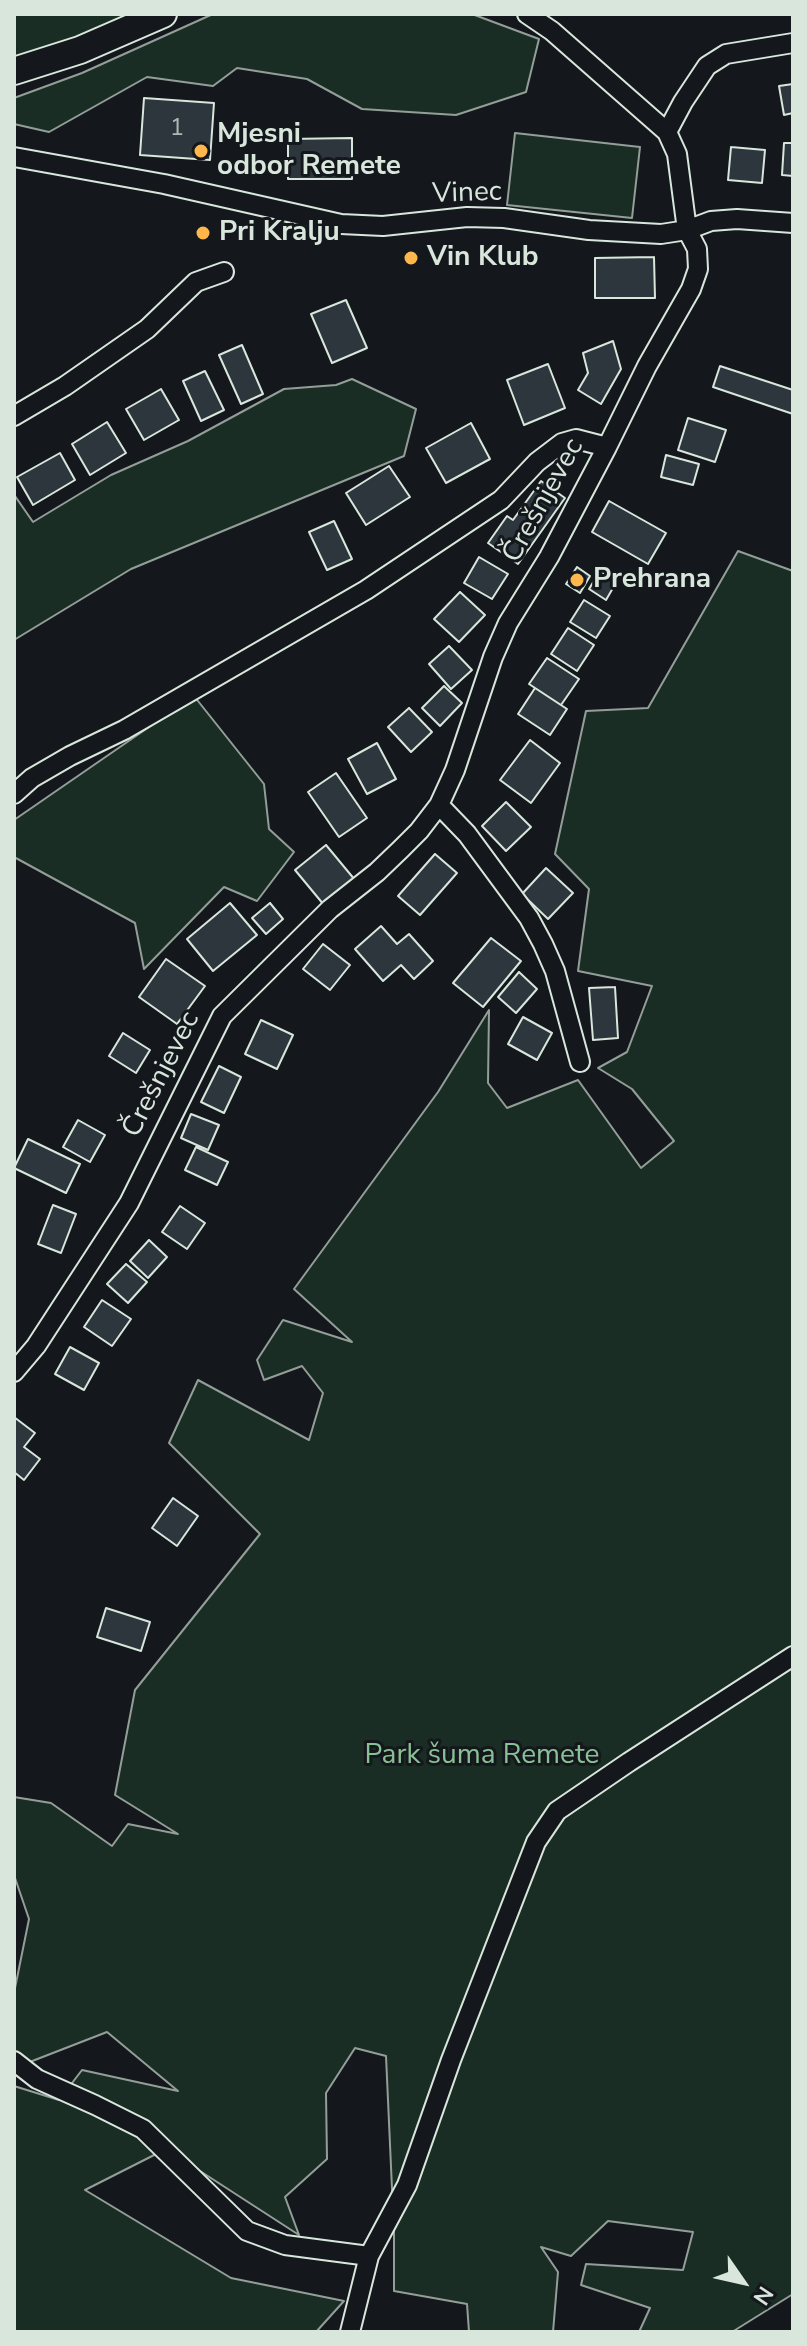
<!DOCTYPE html>
<html>
<head>
<meta charset="utf-8">
<style>
	body { margin:0 }
	#map { position:relative; width:807px; height:2346px; overflow:hidden; background:#14181c; font-family:"Nunito Sans",sans-serif }
	canvas { display:block }
	.frame { position:absolute; inset:0; border:16px solid #d8e6dc; pointer-events:none }
	.north { position:absolute; left:703px; top:2242px; width:80px; height:80px; -webkit-text-stroke:6px #14181c; paint-order:stroke; rotate:124deg; font-size:22px; font-weight:700; line-height:32px; text-align:center; color:#d8e6dc }
	.north::after { content:''; display:block; margin:auto; width:28px; height:36px; background:#d8e6dc; clip-path:polygon(50% 0,100% 100%,50% 72%,0 100%) }
</style>
</head>
<body>
<div id="map">
<canvas width="807" height="2346"></canvas>
<div class="frame"></div>
<div class="north">N</div>
</div>
<script>
const c = document.querySelector('canvas').getContext('2d');
c.lineJoin = 'round';
function fill(path, color) { c.fillStyle = color; c.fill(path, 'evenodd'); }
const poly = rows => new Path2D(rows.map(r => 'M' + r).join(''));
function trace(path, color, width, dash) { c.strokeStyle = color; c.lineWidth = width; c.lineCap = dash ? 'butt' : 'round'; c.setLineDash(dash || []); c.stroke(path); }
function drawText(font, color, halo, rows, align = 'center') {
  c.font = font + ' "Nunito Sans",sans-serif'; c.lineWidth = 6; c.setLineDash([]); c.textBaseline = 'middle'; c.strokeStyle = halo; c.fillStyle = color; for (const [text, x, y, turn = 0] of rows) {
    c.save(); c.translate(x, y); c.rotate((+turn || 0) * Math.PI / 180); c.textAlign = isNaN(turn) ? turn : align; if (halo) c.strokeText(text, 0, 0); c.fillText(text, 0, 0); c.restore();
  }
}
const green = poly([
	[14,14,143,14,14,62,14,14],
	[213,14,472,14,539,39,526,92,456,115,362,109,307,79,237,68,213,86,147,77,49,132,14,124,14,98,82,73,213,14],
	[515,133,640,147,632,218,507,205,515,133],
	[352,379,416,409,404,456,131,569,14,640,15,496,33,522,111,475,188,441,284,389,336,385,352,379],
	[738,551,793,571,793,2294,732,2332,639,2332,650,2308,581,2285,586,2264,683,2270,693,2232,608,2221,571,2256,541,2247,558,2272,553,2332,469,2332,467,2304,394,2291,394,2233,386,2056,355,2048,326,2093,327,2159,285,2197,299,2235,166,2149,85,2190,231,2278,344,2301,316,2332,14,2332,14,2086,59,2100,82,2070,178,2091,107,2032,22,2065,14,2060,14,1993,29,1919,14,1875,14,1797,51,1803,112,1846,128,1824,178,1834,115,1795,135,1690,260,1534,169,1443,198,1380,309,1440,323,1393,302,1366,264,1380,257,1360,283,1320,352,1342,294,1289,438,1092,489,1010,488,1083,507,1108,578,1080,641,1168,674,1141,632,1089,598,1068,627,1052,652,986,578,971,589,889,555,854,586,711,648,708,738,551],
	[194,696,264,784,269,829,294,852,257,901,224,887,144,969,135,923,14,857,14,820,194,696]
]);
const building = poly([
	[793,84,793,113,784,115,779,86,793,84],
	[144,98,214,103,210,160,140,155,144,98],
	[352,138,352,179,288,179,288,139,352,138],
	[784,143,793,143,793,176,782,175,784,143],
	[731,147,765,150,762,183,728,180,731,147],
	[654,257,655,298,595,298,595,258,654,257],
	[346,300,367,348,332,363,311,314,346,300],
	[613,341,621,369,601,404,578,390,588,373,583,353,613,341],
	[242,345,263,394,241,404,219,355,242,345],
	[548,364,565,408,524,425,507,380,548,364],
	[720,366,793,390,793,414,713,387,720,366],
	[205,371,224,410,201,421,183,381,205,371],
	[161,389,179,420,144,440,126,409,161,389],
	[688,418,726,430,715,462,678,450,688,418],
	[107,422,126,453,90,475,72,444,107,422],
	[471,423,490,459,446,483,426,448,471,423],
	[60,453,75,480,33,505,17,477,60,453],
	[666,455,699,464,693,485,661,477,666,455],
	[389,466,410,497,366,525,346,493,389,466],
	[541,481,565,498,518,564,488,543,507,516,513,520,541,481],
	[609,501,666,533,648,564,592,532,609,501],
	[334,521,352,559,327,570,309,532,334,521],
	[479,557,508,574,492,599,464,583,479,557],
	[577,567,590,576,580,593,566,584,577,567],
	[600,571,617,581,606,600,589,589,600,571],
	[460,592,485,615,459,642,434,619,460,592],
	[584,600,610,616,596,638,570,622,584,600],
	[568,628,594,645,577,671,551,654,568,628],
	[449,646,472,670,451,689,429,664,449,646],
	[547,658,579,679,561,705,529,684,547,658],
	[444,686,462,703,440,726,422,708,444,686],
	[535,688,567,709,550,735,518,714,535,688],
	[409,708,432,732,411,752,388,727,409,708],
	[530,740,560,763,531,803,500,780,530,740],
	[377,743,396,779,367,794,348,759,377,743],
	[336,773,367,818,339,837,308,792,336,773],
	[506,802,531,827,506,851,482,826,506,802],
	[326,845,355,880,324,905,295,870,326,845],
	[435,854,457,873,420,915,398,896,435,854],
	[546,868,573,893,548,919,522,894,546,868],
	[230,903,257,935,213,971,187,939,230,903],
	[270,903,283,919,266,934,252,918,270,903],
	[381,926,397,944,409,934,433,961,414,979,401,965,383,981,355,949,381,926],
	[491,938,521,961,483,1007,453,983,491,938],
	[323,944,350,965,330,990,303,969,323,944],
	[166,959,205,986,177,1024,139,997,166,959],
	[519,972,537,989,516,1013,498,997,519,972],
	[615,987,618,1038,593,1040,589,988,615,987],
	[523,1017,552,1033,537,1060,508,1044,523,1017],
	[261,1020,293,1035,277,1069,245,1054,261,1020],
	[123,1033,150,1050,136,1073,109,1056,123,1033],
	[219,1066,241,1077,224,1113,201,1102,219,1066],
	[191,1114,219,1125,208,1150,181,1138,191,1114],
	[78,1120,105,1135,90,1162,63,1147,78,1120],
	[28,1139,80,1164,66,1193,14,1168,28,1139],
	[196,1147,228,1162,217,1185,185,1170,196,1147],
	[53,1205,76,1214,61,1253,38,1244,53,1205],
	[180,1206,205,1223,187,1249,162,1232,180,1206],
	[149,1240,167,1257,148,1278,130,1261,149,1240],
	[126,1264,147,1282,128,1303,107,1284,126,1264],
	[102,1300,131,1319,112,1346,84,1327,102,1300],
	[70,1347,99,1363,84,1390,55,1374,70,1347],
	[14,1417,35,1433,24,1447,40,1459,24,1480,14,1472,14,1417],
	[173,1498,198,1516,177,1546,152,1528,173,1498],
	[106,1608,150,1622,141,1651,97,1637,106,1608]
]);
const minor = poly([
	[527,14,552,31,667,132],
	[14,157,164,184,341,224,383,226,467,217,504,218,589,230,661,234,687,230,711,221,737,219,793,223],
	[14,416,65,386,147,329,196,282,224,272],
	[14,794,32,778,70,756,124,730,366,590,501,500,537,462,562,443,576,439,607,447],
	[439,805,467,834,529,918,543,944,555,971,580,1062],
	[14,1372,36,1346,129,1203,222,1016,330,909,377,872,401,849,419,831,439,805,455,770,493,657,508,623,549,557,607,447,647,366,691,289,698,269,697,249,687,230,677,154,667,132,683,102,707,66,726,54,793,43],
	[14,2061,37,2079,95,2105,143,2129,247,2231,285,2245,369,2256],
	[350,2332,369,2256,407,2185,451,2060,536,1842,557,1811,629,1762,793,1656]
]);
const secondary = poly([
	[14,71,80,50,163,14]
]);
const markers = [
	[201,151,8,"#ffb74d"],
	[203,233,8,"#ffb74d"],
	[411,258,8,"#ffb74d"],
	[577,580,8,"#ffb74d"]
];
const numberNames = [
	["1",177,129]
];
const poiNames = [
	["Mjesni",217,135],
	["odbor Remete",217,167],
	["Pri Kralju",219,233],
	["Vin Klub",427,258],
	["Prehrana",593,580]
];
const streetNames = [
	["Vinec",467,194,-2],
	["Črešnjevec",544,501,-61],
	["Črešnjevec",162,1075,-63]
];
const parkNames = [
	["Park šuma Remete",482,1756]
];
fill(green, '#1a2d24');
trace(green, '#939e99', 2);
fill(building, '#2c363c');
trace(building, '#d8e6dc', 2);
trace(minor, '#d8e6dc', 22);
trace(secondary, '#d8e6dc', 30);
trace(minor, '#14181c', 18);
trace(secondary, '#14181c', 26);
for (const [x, y, r, color] of markers) { const dot = new Path2D(); dot.arc(x, y, r, 0, 2 * Math.PI); c.fillStyle = color; c.fill(dot); trace(dot, '#14181c', 3); }
drawText('24px', '#adbab4', null, numberNames);
drawText('bold 28px', '#d8e6dc', '#14181c', poiNames, 'left');
drawText('28px', '#d8e6dc', '#14181c', streetNames);
drawText('28px', '#8ac095', '#14181c', parkNames);
</script>
</body>
</html>
